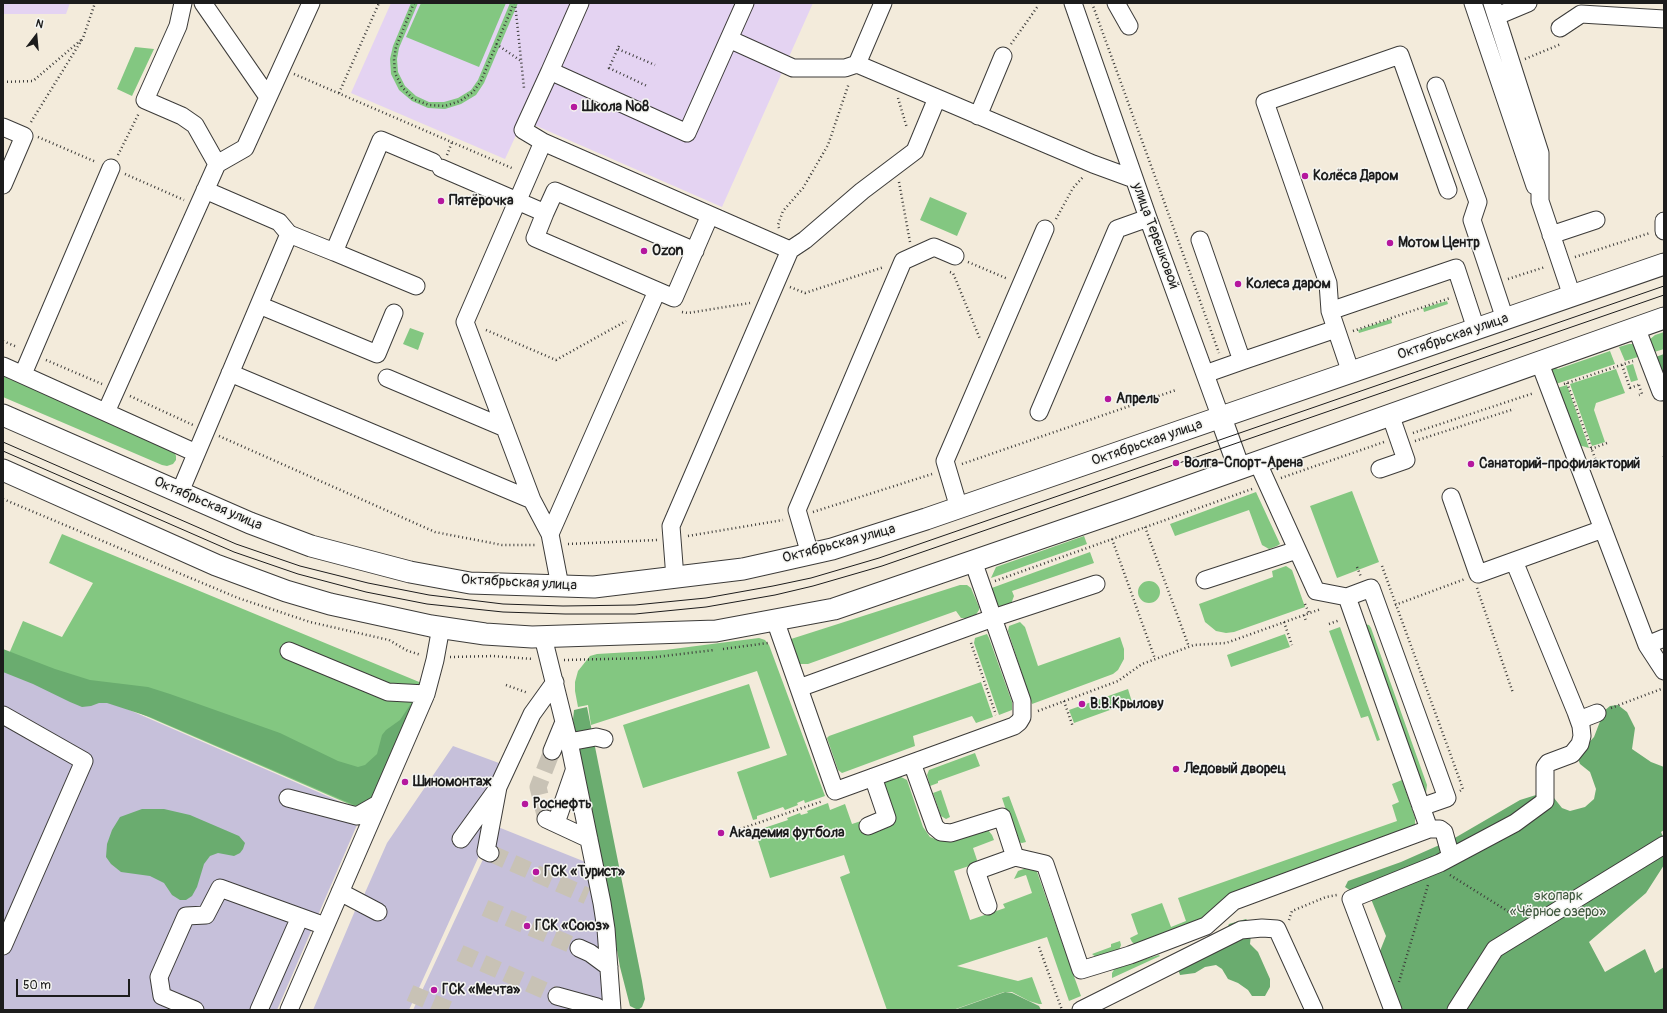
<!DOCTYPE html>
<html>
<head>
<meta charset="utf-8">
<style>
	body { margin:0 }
	#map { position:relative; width:1667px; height:1013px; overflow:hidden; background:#f3ebdb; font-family:Pangolin,sans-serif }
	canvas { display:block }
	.frame { position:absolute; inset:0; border:4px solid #1c1c1c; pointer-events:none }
	.north { position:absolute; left:16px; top:16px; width:40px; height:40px; -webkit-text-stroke:3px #f6f6f2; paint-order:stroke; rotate:16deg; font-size:11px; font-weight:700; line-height:16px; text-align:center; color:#1c1c1c }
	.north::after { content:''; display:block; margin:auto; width:14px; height:18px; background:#1c1c1c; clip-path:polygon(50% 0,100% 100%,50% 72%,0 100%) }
	.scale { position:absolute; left:16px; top:979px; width:114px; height:18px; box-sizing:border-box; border:2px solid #1c1c1c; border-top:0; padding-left:5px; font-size:12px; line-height:14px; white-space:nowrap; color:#1c1c1c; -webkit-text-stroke:3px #f6f6f2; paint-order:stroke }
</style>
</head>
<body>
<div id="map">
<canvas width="1667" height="1013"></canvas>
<div class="frame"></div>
<div class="north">N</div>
<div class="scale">50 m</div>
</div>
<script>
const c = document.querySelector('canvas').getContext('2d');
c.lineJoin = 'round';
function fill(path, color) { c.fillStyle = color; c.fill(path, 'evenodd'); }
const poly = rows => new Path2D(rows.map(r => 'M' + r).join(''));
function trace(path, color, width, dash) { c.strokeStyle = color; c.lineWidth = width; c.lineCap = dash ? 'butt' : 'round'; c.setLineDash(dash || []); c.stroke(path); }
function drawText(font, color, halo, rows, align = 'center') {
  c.font = font + ' Pangolin,sans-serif'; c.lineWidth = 3; c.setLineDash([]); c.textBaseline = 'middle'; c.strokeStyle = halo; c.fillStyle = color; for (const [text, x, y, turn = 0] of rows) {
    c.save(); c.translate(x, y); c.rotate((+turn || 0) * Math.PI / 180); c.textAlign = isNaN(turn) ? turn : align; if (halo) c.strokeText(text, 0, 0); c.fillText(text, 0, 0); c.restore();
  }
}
const built = poly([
	[3,3,70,3,66,14,3,14],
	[391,3,813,3,722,207,523,120,505,159,351,93]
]);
const industrial = poly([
	[3,655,357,809,357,825,277,1010,3,1010],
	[453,746,507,766,498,814,409,1010,313,1010,357,906,360,904,387,843],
	[498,827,598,867,601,909,603,1010,413,1010]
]);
const green = poly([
	[411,3,418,3,399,48,397,59,398,72,405,86,416,96,429,102,444,102,458,98,471,90,478,80,510,3,518,3,484,83,476,95,461,104,445,109,428,108,412,101,399,90,391,74,390,59,393,46],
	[421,3,506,3,479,67,406,37],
	[135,47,154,49,132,96,117,89],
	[930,197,967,213,957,236,920,220],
	[1447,301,1448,304,1424,312,1423,308],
	[1391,319,1392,323,1359,333,1358,330],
	[410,328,424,333,418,350,403,344],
	[1664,332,1664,349,1651,353,1649,340,1655,335],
	[1629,344,1634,344,1641,356,1625,361,1619,347],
	[1610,351,1615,364,1553,385,1548,369,1553,367,1558,369],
	[1633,364,1638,380,1631,382,1626,366],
	[1616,369,1625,393,1596,403,1594,410,1605,442,1592,446,1570,384],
	[3,376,169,448,174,451,176,456,176,460,173,464,167,466,162,465,3,397],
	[1567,385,1589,448,1575,444,1554,389],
	[1352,491,1379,562,1337,578,1310,506],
	[1256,492,1280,544,1277,546,1269,549,1262,545,1249,510,1175,536,1170,524],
	[62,534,424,684,358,808,8,656,23,621,62,637,93,583,49,563],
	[1084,536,1087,544,991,578,996,567],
	[1090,552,1094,563,1012,591,1014,596,1011,604,1004,607,996,605,989,589],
	[1286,566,1292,570,1305,607,1234,632,1226,633,1216,631,1205,622,1199,604,1273,577,1272,571],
	'1138 592a11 11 0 1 1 22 0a11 11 0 1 1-22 0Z',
	[960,585,967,585,971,588,979,607,979,610,975,616,968,618,961,618,956,611,808,664,798,664,789,648,791,639],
	[1020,622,1025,627,1038,666,1120,637,1124,649,1124,659,1118,670,1113,674,1032,704,1008,631,1009,626],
	[1364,624,1369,625,1371,628,1427,785,1426,793,1424,793],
	[1340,627,1380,740,1377,741,1368,716,1361,718,1329,631],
	[987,634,989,638,1012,702,1012,710,999,715,974,643,975,638],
	[1285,634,1290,647,1231,667,1227,655],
	[759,638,765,640,769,645,825,796,805,803,804,800,797,803,798,805,785,810,783,807,757,816,757,819,753,820,737,772,787,755,757,671,591,725,588,705,578,707,575,691,575,682,578,671,590,656,597,654,665,650],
	[981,682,993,717,976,723,972,716,913,736,915,746,842,773,838,770,827,738,829,736],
	[749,684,770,748,643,788,623,725],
	[1128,689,1132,702,1074,723,1069,710],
	[975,753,980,766,938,781,938,783,930,786,927,775,929,770],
	[899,776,907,780,923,827,930,837,940,841,947,841,981,829,988,830,992,835,994,840,973,848,978,863,954,871,970,920,1005,908,1003,904,1032,893,1026,875,1014,879,1018,871,1029,867,1036,869,1081,996,1069,1001,1047,937,957,966,1018,981,1032,977,1042,1004,1039,1004,1029,1001,1012,992,1004,992,953,1010,887,1010,840,877,850,873,844,855,770,878,755,831,788,820,787,818,800,813,801,815,808,813,807,811,828,803,830,810,845,804,852,824,861,821,866,834,894,823,883,793,884,783,887,779],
	[1402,780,1415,818,1415,826,1200,924,1137,946,1132,942,1130,938,1138,934,1131,914,1162,903,1171,927,1186,921,1178,898,1397,821,1392,805,1399,802,1392,784],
	[941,790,950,817,946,819,941,816,933,793],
	[1009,796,1026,842,1022,843,1018,842,1015,837,1002,798],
	[1120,941,1121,945,1119,950,1096,957,1092,954,1111,947,1111,944],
	[1159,955,1160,956,1112,978,1112,973,1115,968]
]);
const forest = poly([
	[1664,354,1664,386,1653,358],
	[3,649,55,669,90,680,148,687,170,694,280,733,338,761,358,767,365,765,377,754,382,735,386,730,400,720,410,705,416,701,379,795,366,805,354,805,150,717,107,703,99,703,91,706,82,707,70,702,33,684,3,672],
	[1618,705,1627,712,1635,728,1632,749,1651,762,1664,767,1664,830,1661,832,1664,839,1664,865,1646,893,1589,942,1605,972,1645,949,1655,973,1664,967,1664,1010,1398,1010,1380,951,1386,936,1371,899,1351,891,1345,887,1348,881,1401,862,1453,839,1520,800,1536,795,1554,798,1562,808,1570,811,1585,807,1594,799,1596,789,1590,772,1580,764,1578,759,1582,750,1594,737,1604,711,1610,706],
	[587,707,642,981,645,999,642,1007,638,1010,630,1006,620,967,591,804,573,720,574,710],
	[142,809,164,809,190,815,239,836,245,843,243,849,240,853,234,856,218,853,210,856,204,864,197,887,192,896,186,900,180,900,172,895,164,883,150,876,121,872,111,864,106,857,107,844,112,830,120,817],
	[1246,919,1252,925,1250,944,1258,952,1270,979,1270,987,1265,996,1252,996,1248,990,1238,983,1228,979,1222,969,1216,965,1205,967,1195,973,1180,975,1177,966,1224,936,1229,924],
	[1005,992,1012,993,1035,1004,1039,1006,1041,1010,954,1010]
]);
const minorTunnel = poly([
	[546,819,538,787,552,751],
	[490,853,587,896],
	[485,908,579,948],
	[460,953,557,996],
	[410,993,450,1010]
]);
const path = poly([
	[414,3,396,47,394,59,395,73,402,87,413,99,429,105,445,106,460,101,473,92,481,81,514,3],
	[515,3,524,88],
	[1092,3,1219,353],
	[496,44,521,61],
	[1011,44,1038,6],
	[619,46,609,68,647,86],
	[618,49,655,65],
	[1525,59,1561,44],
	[294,74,514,169],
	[3,82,33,81,81,40],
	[339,93,379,3],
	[898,98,907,128],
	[31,122,83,38,95,3],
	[38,137,96,162],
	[118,155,139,113],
	[447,155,452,142],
	[125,174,184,200],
	[899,182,910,242],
	[1056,219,1073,188,1083,177],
	[779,228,778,225,783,211,803,188,828,145,849,83],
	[1575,257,1650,233],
	[968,262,1008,279],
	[950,272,953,273,980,339],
	[1508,279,1545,267],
	[790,287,805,293,884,267],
	[682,312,688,313,750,303],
	[486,330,556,360,626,321],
	[1353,331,1450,298],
	[3,341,17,347],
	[46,360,102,384],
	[1622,365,1631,391],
	[1567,383,1596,461],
	[1564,384,1633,361],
	[1639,385,1642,394,1639,395],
	[1630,388,1641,384],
	[130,396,193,425],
	[1413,433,1534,393],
	[219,436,435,532,502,545,537,545],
	[1415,441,1514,409],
	[1591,449,1607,443],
	[1664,456,1664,459],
	[962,464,1176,390],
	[1281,478,1384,442],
	[3,499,238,598,310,622,389,640,408,651,421,655],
	[813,512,932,474],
	[1145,527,1189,647],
	[688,536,783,520],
	[1112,539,1155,659],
	[568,544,657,540],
	[1382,566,1463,789,1460,791],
	[1357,567,1361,577],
	[995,581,1252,489],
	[1477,588,1513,693],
	[1305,604,1309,613],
	[1395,605,1465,579],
	[1304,615,1306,621],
	[1284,622,1292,645],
	[1329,624,1340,620],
	[971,643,996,715],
	[723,649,768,643],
	[450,657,493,656,533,659],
	[564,660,648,658,714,650],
	[506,685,528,693],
	[1064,701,1073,727],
	[1611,708,1664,688],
	[1038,711,1118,681,1142,664,1194,645,1226,643,1321,609],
	[740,829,823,801],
	[1450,875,1517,917],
	[1289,920,1292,911,1326,897,1337,895],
	[1039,947,1062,1010],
	[1399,982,1428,885]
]);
const minor = poly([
	[183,3,178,26,145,100,182,116,195,125,217,164],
	[203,3,268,97],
	[580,3,550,71,687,133,745,3],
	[1073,3,1148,218,1221,418],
	[1116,3,1129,26],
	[1473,3,1535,186],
	[1492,3,1540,153,1540,201,1572,296],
	[1497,16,1528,3],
	[1560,28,1581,14,1664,19],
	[729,39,793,68,845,68,857,64,1093,164,1134,179],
	[857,64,883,3],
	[1436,86,1478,202,1472,220,1505,319],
	[978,116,1003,56],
	[3,127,24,136,3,185],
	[543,142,523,130,550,71],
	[441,168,545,213,535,238,674,298,710,215],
	[205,190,279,222,289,234],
	[545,213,555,191,695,251],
	[1664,221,1664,231],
	[1551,235,1596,220],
	[1200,240,1242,361,1205,374],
	[334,252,416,286],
	[259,305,377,354,394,313],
	[1330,311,1456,268,1476,329],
	[1636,327,1661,392,1664,391],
	[1242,361,1336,329],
	[1539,361,1647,645,1664,638],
	[3,366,196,453],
	[230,373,532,500],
	[1351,373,1330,311,1328,283,1265,102,1400,55,1448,190],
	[23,374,111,168],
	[387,378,505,428],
	[106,412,217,164,245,148,311,3],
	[1039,412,1117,229,1148,218],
	[1257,461,1316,591,1347,597,1371,588,1447,798,1421,807],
	[1380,469,1406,460,1390,414],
	[180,492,289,234,334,252,381,140,433,162],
	[1451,497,1478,574,1603,529],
	[959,508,945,461,1045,229],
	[550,534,657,291],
	[810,554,797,510,903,261,934,247,955,256],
	[675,578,671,526,790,250,805,240,862,191,915,151,937,98],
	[1205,580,1297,550],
	[560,586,550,534,532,500,465,322,543,142,790,250],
	[775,620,835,791,1014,726,1019,722,1022,717,1022,701,973,561],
	[543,637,569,742,602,903,606,929,612,1010],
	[1647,645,1664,671],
	[289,651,388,692,426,694],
	[799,688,993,618,1096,584],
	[3,715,84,761,3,946],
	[1579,720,1597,713],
	[569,742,596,737,604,739],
	[552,751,564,722],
	[912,763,935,827,941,832,951,833,1002,817,1015,857,1045,864,1081,970,1130,955,1206,926,1234,901,1429,829,1347,597],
	[288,798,357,816,378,804],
	[546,819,589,839],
	[556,823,574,771],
	[868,826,887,818,873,777],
	[1429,829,1440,829,1444,832,1451,857],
	[461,839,495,792],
	[490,853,486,851,498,787,532,714,555,682],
	[340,892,378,912],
	[988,906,976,871,1015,857],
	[579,948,590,953,609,967],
	[557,996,597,1007],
	[195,1010,162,996,159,977,186,916,206,915,220,888,325,926],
	[259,1010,300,917],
	[289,1010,426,694,435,660,441,627],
	[1081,1010,1241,930,1262,928,1277,929,1314,1010],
	[1393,1010,1351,899,1440,863,1515,823,1545,801,1545,767,1548,763,1572,754,1580,744,1582,736,1581,726,1576,712,1514,561],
	[1456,1010,1495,949,1664,845]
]);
const major = poly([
	[3,415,250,523,311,546,410,572,470,583,594,587,743,569,832,549,926,519,1664,264],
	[1221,418,1239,468],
	[3,470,216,565,286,591,330,604,431,626,485,634,532,637,716,631,834,609,1128,508,1664,318]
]);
const tram = poly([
	[3,442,236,544,300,566,368,583,429,595,503,604,563,606,635,605,706,598,773,586,811,578,879,558,1664,286],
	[3,451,234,552,298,574,366,592,427,604,503,612,565,614,635,614,706,607,775,595,813,586,882,566,1664,295]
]);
const markers = [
	[574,107,4,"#b5179e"],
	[1305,176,4,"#b5179e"],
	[441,201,4,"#b5179e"],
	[1390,243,4,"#b5179e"],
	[644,251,4,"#b5179e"],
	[1238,284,4,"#b5179e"],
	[1108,399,4,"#b5179e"],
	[1176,463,4,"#b5179e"],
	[1471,464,4,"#b5179e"],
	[1082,704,4,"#b5179e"],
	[1176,769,4,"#b5179e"],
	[405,782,4,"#b5179e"],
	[525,804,4,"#b5179e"],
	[721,833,4,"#b5179e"],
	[536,872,4,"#b5179e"],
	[527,926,4,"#b5179e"],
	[434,990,4,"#b5179e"]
];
const poiNames = [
	["Школа №8",582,107],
	["Колёса Даром",1313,176],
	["Пятёрочка",449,201],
	["Мотом Центр",1398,243],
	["Ozon",652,251],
	["Колеса даром",1246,284],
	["Апрель",1116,399],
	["Волга-Спорт-Арена",1184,463],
	["Санаторий-профилакторий",1479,464],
	["В.В.Крылову",1090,704],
	["Ледовый дворец",1184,769],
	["Шиномонтаж",413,782],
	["Роснефть",533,804],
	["Академия футбола",729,833],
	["ГСК «Турист»",544,872],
	["ГСК «Союз»",535,926],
	["ГСК «Мечта»",442,990]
];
const streetNames = [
	["улица Терешковой",1155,236,70],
	["Октябрьская улица",1453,337,-19],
	["Октябрьская улица",1147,443,-19],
	["Октябрьская улица",208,504,23],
	["Октябрьская улица",839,544,-15],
	["Октябрьская улица",519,583,3]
];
const parkNames = [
	["экопарк",1558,896],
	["«Чёрное озеро»",1558,912]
];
fill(built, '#e4d3f2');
fill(industrial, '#c6c0da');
fill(green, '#83c781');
fill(forest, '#6aac6f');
trace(minorTunnel, '#c8c2b5', 17, [17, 8]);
trace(minor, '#3c3b39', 19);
trace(major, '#3c3b39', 23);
trace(path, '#3c3b39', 2.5, [1, 3]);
trace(minor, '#fff', 17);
trace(major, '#fff', 21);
trace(tram, '#1c1c1c', 1);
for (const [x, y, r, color] of markers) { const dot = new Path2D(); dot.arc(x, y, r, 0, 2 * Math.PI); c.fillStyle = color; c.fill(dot); trace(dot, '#f6f6f2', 1.5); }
drawText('bold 14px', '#1c1c1c', '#f6f6f2', poiNames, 'left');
drawText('14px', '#1c1c1c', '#f6f6f2', streetNames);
drawText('14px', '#40583f', '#f6f6f2', parkNames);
</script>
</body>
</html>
